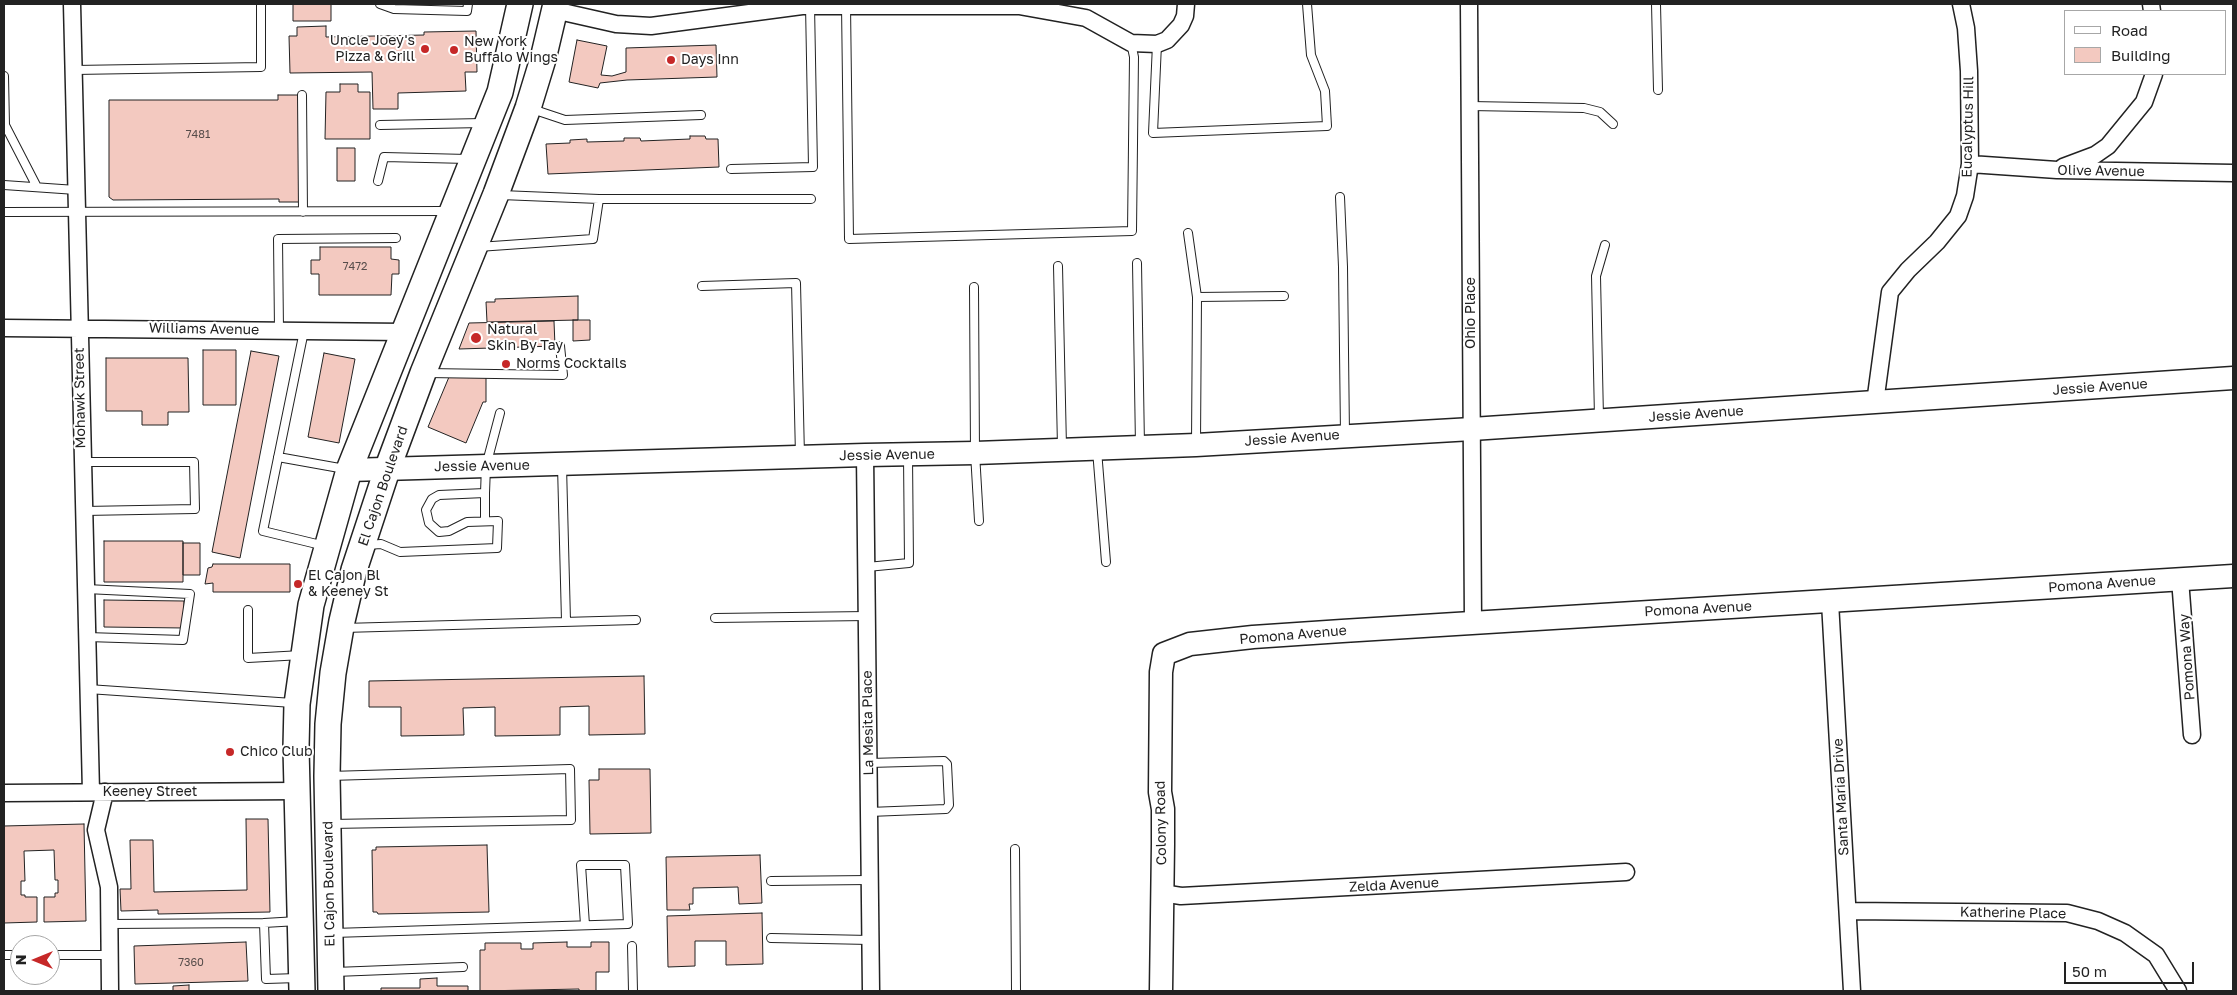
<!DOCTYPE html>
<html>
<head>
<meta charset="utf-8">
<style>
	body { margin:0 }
	#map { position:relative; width:2237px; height:995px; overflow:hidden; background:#fff; font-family:"Golos Text",sans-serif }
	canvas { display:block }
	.frame { position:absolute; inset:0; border:5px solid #222; pointer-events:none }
	.legend { position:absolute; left:2064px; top:10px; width:162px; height:65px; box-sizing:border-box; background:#fff; border:1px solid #a7a7a7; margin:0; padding:6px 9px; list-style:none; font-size:15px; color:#222 }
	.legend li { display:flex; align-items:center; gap:10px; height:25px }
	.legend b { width:25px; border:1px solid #a7a7a7 }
	.north { position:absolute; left:10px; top:935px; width:50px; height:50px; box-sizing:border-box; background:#fff; border:1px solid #a7a7a7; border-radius:50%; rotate:270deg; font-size:14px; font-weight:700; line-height:20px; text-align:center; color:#222 }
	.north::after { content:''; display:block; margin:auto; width:18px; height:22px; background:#c62828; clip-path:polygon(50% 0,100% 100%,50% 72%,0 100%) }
	.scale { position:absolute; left:2064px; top:962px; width:130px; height:22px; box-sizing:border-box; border:2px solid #222; border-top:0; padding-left:6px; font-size:15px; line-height:18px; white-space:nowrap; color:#222; -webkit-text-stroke:4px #fff; paint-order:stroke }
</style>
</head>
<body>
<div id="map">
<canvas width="2237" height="995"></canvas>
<div class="frame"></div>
<ul class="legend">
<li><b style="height:6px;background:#fff"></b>Road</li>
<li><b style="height:14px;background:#f3c9c0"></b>Building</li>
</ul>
<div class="north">N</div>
<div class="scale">50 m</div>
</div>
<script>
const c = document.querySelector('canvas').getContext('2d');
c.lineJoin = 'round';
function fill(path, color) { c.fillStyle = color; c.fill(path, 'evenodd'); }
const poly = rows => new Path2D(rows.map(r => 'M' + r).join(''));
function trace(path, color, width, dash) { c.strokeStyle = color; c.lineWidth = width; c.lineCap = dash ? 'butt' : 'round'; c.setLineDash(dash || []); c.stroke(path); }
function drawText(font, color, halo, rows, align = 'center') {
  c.font = font + ' "Golos Text",sans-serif'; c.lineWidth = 4; c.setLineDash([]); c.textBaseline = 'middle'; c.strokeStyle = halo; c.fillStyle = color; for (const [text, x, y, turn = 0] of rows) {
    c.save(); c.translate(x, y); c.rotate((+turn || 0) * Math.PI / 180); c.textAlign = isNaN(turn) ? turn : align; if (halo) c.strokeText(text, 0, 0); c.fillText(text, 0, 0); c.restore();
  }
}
const building = poly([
	[293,4,331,4,331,21,293,21,293,4],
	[326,26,326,37,424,35,424,32,476,31,477,72,465,72,466,91,398,93,398,109,373,109,372,72,290,73,289,36,297,36,297,27,326,26],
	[577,40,607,46,601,75,612,76,626,72,626,48,716,45,717,77,627,80,600,83,598,88,569,82,577,40],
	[340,84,358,84,358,92,370,92,370,139,325,139,326,92,340,92,340,84],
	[278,95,300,95,300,202,279,202,279,199,113,200,109,197,109,100,278,100,278,95],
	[690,136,705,136,706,139,718,139,719,167,548,174,546,144,570,143,570,140,587,139,587,142,624,141,624,138,640,138,641,141,690,139,690,136],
	[337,148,355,148,355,181,337,181,337,148],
	[320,247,391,247,391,259,399,260,399,274,392,274,391,295,319,295,319,274,311,274,311,260,320,260,320,247],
	[578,296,578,320,487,322,486,302,495,302,495,299,578,296],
	[573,320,590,320,590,340,573,341,573,320],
	[554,321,555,346,459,349,469,323,554,321],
	[203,350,236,350,236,405,203,405,203,350],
	[251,351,279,356,240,558,212,552,251,351],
	[324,353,355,359,339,443,308,437,324,353],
	[106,358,188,358,189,412,168,412,168,425,142,425,142,411,106,411,106,358],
	[449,377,486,377,486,402,483,402,466,443,428,427,449,377],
	[104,541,183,541,183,582,104,582,104,541],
	[183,543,200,543,200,575,183,575,183,543],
	[213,564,290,564,290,592,213,592,213,583,205,584,208,568,212,567,213,564],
	[104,600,184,601,184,628,104,627,104,600],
	[644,676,645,734,589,735,589,706,560,707,560,735,495,736,495,707,463,708,464,735,401,736,401,707,369,707,369,681,644,676],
	[599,769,650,769,651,833,590,834,589,780,599,780,599,769],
	[246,819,268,819,270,912,158,914,158,910,121,911,120,889,131,889,130,840,153,840,154,892,247,890,246,819],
	[84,824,86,921,44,922,44,897,55,897,55,893,58,893,58,880,55,880,54,850,24,851,25,881,21,881,21,895,25,895,25,897,37,897,37,922,4,923,4,826,84,824],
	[487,845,489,912,378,914,377,912,373,912,372,850,376,850,376,847,487,845],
	[760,855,762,903,739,904,738,887,693,888,693,904,689,904,690,910,667,910,666,857,760,855],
	[762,913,763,964,726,965,726,941,695,941,695,966,668,967,667,916,762,913],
	[246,942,248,981,135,984,134,946,246,942],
	[567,942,567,947,591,947,591,942,609,942,609,972,596,972,596,991,579,991,579,989,480,991,480,950,485,950,485,943,521,943,521,949,533,949,533,943,567,942],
	[437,978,437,986,468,986,468,991,381,991,381,988,420,988,420,979,437,978],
	[189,985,189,991,173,991,173,986,189,985]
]);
const lane = poly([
	[380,4,394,9,467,11,468,4],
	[1656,4,1658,90],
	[846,5,849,239,1132,231,1134,57,1131,43],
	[1157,44,1153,133,1327,126,1325,91,1311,55,1307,4],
	[74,70,261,67,261,4],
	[4,76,5,125,37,187],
	[302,95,303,212],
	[1470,106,1584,108,1600,112,1613,124],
	[532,109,565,120,701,115],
	[380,125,483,123],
	[731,169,813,167,810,5],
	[378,181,384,157,468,159],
	[4,185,76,190],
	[1340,197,1343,267,1345,435],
	[599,199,811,199],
	[4,212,449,211],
	[1188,233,1197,297],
	[478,247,593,239,599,199,501,195],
	[1137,263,1140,446],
	[1058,266,1062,447],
	[702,286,796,283,800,456],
	[974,287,975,453,979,521],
	[279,330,278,239,396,238],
	[304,331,263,531,325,546],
	[427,373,563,375,560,346],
	[1599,418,1596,276,1605,245],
	[1196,443,1197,297,1284,296],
	[1097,450,1106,562],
	[278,457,345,469],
	[81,462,194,462,195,509,84,511],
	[562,466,566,621],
	[485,493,485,521],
	[367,545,381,544,400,552,497,548,498,521,467,522,449,531,439,532,429,523,426,510,432,499,439,495,485,493,486,466,500,413],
	[867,567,909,563,908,456],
	[86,589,190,594,183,640,87,637],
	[248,610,248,658,302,655],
	[715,618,867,616],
	[343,628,636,620],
	[88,689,293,703],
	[869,763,944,761,947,764,949,805,946,809,869,812],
	[329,776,570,769,571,820,330,824],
	[1015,849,1016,991],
	[771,881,869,880],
	[264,923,298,921],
	[109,924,264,923,266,979,298,978],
	[333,933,628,924,625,865,581,865,585,925],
	[771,938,870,940],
	[632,946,633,991],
	[4,955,20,955],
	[50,955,109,955],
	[335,972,463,967]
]);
const street = poly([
	[72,4,91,792],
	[1024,4,1019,6,1086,18,1131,43,1157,44,1167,40,1181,25,1185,16,1186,4],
	[1469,4,1473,622],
	[2151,4,2152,11],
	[554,10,616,24,651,26,802,6,1019,6],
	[1970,164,2057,170,2233,173],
	[2063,167,2095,155,2108,146,2144,102,2154,74],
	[4,328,405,332],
	[1875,403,1890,292,1908,270,1937,242,1958,216,1965,196,1970,164,1969,71,1966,28,1961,4],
	[865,455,871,991],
	[2180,579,2192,735],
	[1830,602,1852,991],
	[105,792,96,830,109,887,110,991],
	[4,793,296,791],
	[1162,893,1181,896,1626,872],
	[1848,911,2067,913,2098,921,2125,933,2156,955,2178,991]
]);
const secondary = poly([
	[349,470,865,455,975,453,1196,445,1472,429,2233,378],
	[1161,991,1163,844,1163,809,1160,792,1161,672,1164,654,1190,644,1253,637,1342,631,2233,576]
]);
const primary = poly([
	[302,991,296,748,297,704,311,605,349,470,500,92,520,4],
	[331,991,327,776,328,724,333,673,342,621,354,570,388,467,423,373,496,194,528,108,543,59,556,4]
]);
const markers = [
	[425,49,5,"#c62828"],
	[454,50,5,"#c62828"],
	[671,60,5,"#c62828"],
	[476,338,6,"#c62828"],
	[506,364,5,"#c62828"],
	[298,584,5,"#c62828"],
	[230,752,5,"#c62828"]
];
const numberNames = [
	["7481",198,135],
	["7472",355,267],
	["7360",191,963]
];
const poiNames = [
	["Uncle Joey's",415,41,"right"],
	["Pizza & Grill",415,57,"right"],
	["New York",464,42],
	["Buffalo Wings",464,58],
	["Days Inn",681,60],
	["Natural",487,330],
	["Skin By Tay",487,346],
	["Norms Cocktails",516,364],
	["El Cajon Bl",308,576],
	["& Keeney St",308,592],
	["Chico Club",240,752]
];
const streetNames = [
	["Eucalyptus Hill",1968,127,-89],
	["Olive Avenue",2101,171,1],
	["Ohio Place",1471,313,-90],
	["Williams Avenue",204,329,1],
	["Jessie Avenue",2100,387,-4],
	["Mohawk Street",80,398,-91],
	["Jessie Avenue",1696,414,-4],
	["Jessie Avenue",1292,438,-4],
	["Jessie Avenue",887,455,-1],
	["Jessie Avenue",482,466,-1],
	["El Cajon Boulevard",383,486,-71],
	["Pomona Avenue",2102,584,-4],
	["Pomona Avenue",1698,609,-3],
	["Pomona Avenue",1293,635,-5],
	["Pomona Way",2187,657,-94],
	["La Mesita Place",868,723,-91],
	["Keeney Street",150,792],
	["Santa Maria Drive",1841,797,-93],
	["Colony Road",1161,823,-91],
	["El Cajon Boulevard",329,884,-91],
	["Zelda Avenue",1394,885,-3],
	["Katherine Place",2013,913,1]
];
fill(building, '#f3c9c0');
trace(building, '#222', 1);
trace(lane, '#222', 10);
trace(street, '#222', 19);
trace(secondary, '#222', 25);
trace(primary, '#222', 28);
trace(lane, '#fff', 8);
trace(street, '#fff', 16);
trace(secondary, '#fff', 22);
trace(primary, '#fff', 25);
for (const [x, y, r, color] of markers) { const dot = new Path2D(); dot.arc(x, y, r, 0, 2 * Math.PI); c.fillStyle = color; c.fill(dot); trace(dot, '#fff', 2); }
drawText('11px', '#564c4a', null, numberNames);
drawText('14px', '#222', '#fff', poiNames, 'left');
drawText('14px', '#222', '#fff', streetNames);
</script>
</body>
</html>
